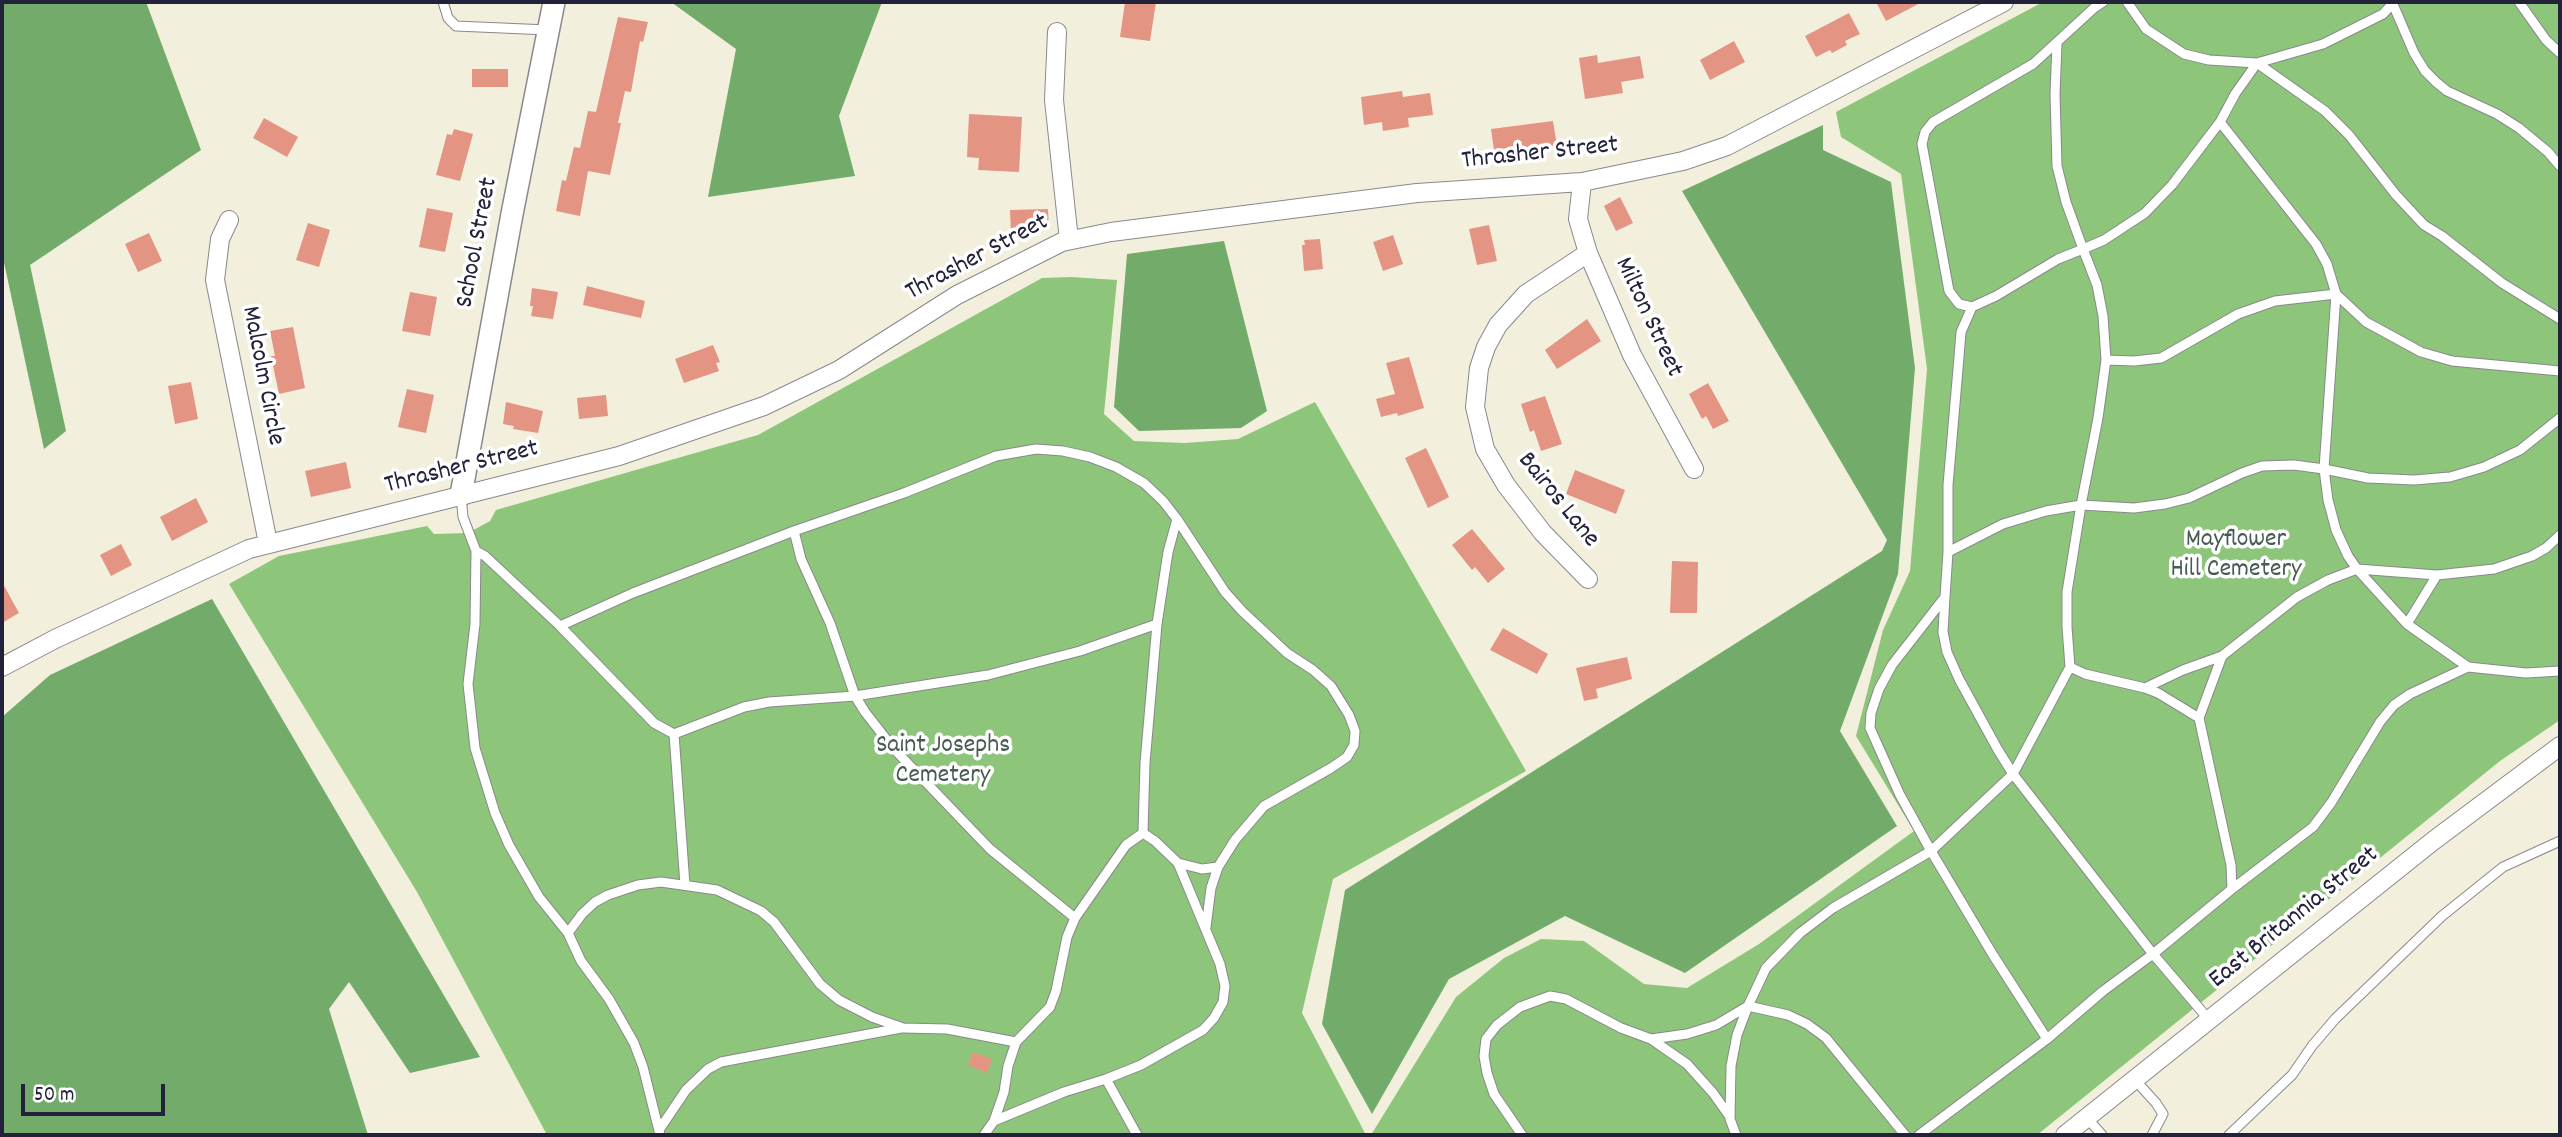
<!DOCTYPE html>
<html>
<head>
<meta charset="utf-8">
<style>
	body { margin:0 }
	#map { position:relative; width:2562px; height:1137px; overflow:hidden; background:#f3efdd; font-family:Dekko,sans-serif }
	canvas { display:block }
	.frame { position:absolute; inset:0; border:4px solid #22223b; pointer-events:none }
	.scale { position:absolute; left:21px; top:1084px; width:144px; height:32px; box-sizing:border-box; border:4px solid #22223b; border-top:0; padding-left:9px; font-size:21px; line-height:24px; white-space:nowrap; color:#22223b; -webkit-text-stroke:5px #fff; paint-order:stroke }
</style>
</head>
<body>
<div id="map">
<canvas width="2562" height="1137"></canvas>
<div class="frame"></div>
<div class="scale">50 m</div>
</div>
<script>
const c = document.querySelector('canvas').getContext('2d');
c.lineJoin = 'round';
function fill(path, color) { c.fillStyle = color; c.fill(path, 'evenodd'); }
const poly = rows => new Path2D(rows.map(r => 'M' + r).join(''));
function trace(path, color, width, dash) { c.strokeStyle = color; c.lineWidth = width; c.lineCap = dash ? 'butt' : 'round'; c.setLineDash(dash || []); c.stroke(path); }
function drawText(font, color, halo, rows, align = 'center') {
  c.font = font + ' Dekko,sans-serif'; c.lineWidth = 7; c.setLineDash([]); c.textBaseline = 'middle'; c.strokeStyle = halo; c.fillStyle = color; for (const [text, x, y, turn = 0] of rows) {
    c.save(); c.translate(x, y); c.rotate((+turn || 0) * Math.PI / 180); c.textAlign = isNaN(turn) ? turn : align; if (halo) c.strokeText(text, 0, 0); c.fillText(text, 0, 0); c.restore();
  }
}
const green = poly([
	[2043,2,2560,2,2560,720,2500,761,2037,1135,1371,1135,1456,997,1504,958,1541,939,1584,941,1644,984,1687,988,1759,944,1914,831,1856,736,1883,630,1910,571,1927,369,1901,174,1841,137,1836,112],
	[1071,277,1117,280,1104,414,1134,441,1185,443,1238,439,1315,402,1526,771,1333,879,1302,1013,1366,1135,547,1135,417,892,229,584,279,556,427,526,434,534,468,533,490,521,496,510,758,435,1042,278]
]);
const forest = poly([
	[2,2,146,2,201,150,30,265,66,431,44,449,2,253],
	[671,2,882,2,839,116,855,176,708,197,736,49],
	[1823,125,1823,150,1891,182,1915,368,1898,574,1840,731,1897,826,1685,973,1565,916,1449,979,1372,1114,1322,1024,1345,890,1882,551,1887,540,1682,191],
	[1224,241,1267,411,1241,428,1139,431,1114,407,1127,254],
	[212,599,480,1057,410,1073,349,982,329,1009,368,1135,2,1135,2,717,50,675]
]);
const building = poly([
	[1125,2,1156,2,1150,41,1120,37],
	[1876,2,1922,2,1886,21],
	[1849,13,1860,34,1845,41,1847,45,1832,53,1830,50,1816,57,1805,36],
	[618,17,648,22,643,42,640,41,631,92,625,91,618,123,621,123,610,175,588,171,580,216,556,211,562,180,566,181,574,147,580,148,588,111,596,112],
	[1734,41,1745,62,1710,80,1700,60],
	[1597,55,1598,63,1640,56,1644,78,1621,82,1623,93,1585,99,1579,58],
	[472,69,508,69,508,87,472,87],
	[1402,91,1403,97,1430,93,1433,115,1408,118,1409,127,1383,131,1382,122,1364,125,1361,97],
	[969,114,1022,117,1019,172,978,170,979,158,967,157],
	[264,118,298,137,287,157,253,138],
	[1553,121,1557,146,1521,151,1520,146,1494,150,1491,129],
	[454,129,473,134,460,181,436,175,447,134,452,135],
	[1620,197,1633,223,1616,231,1604,206],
	[427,208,453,213,445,252,419,247],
	[1048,209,1049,229,1042,229,1042,232,1011,234,1010,210],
	[308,223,330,230,319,267,296,260],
	[1489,225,1497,261,1477,265,1469,229],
	[149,233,162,261,138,272,125,244],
	[1393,235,1403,264,1383,271,1373,242],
	[1320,239,1323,269,1304,271,1302,245,1305,245,1304,240],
	[587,286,645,301,641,318,583,305],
	[532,288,558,292,553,319,531,316,533,306,530,306],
	[410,292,437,297,430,336,402,331],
	[1587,319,1601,341,1557,369,1545,350],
	[293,327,305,388,279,394,271,356,275,356,270,331],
	[713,345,720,362,716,363,719,371,684,383,675,359],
	[1409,357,1424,408,1398,416,1397,413,1381,417,1376,399,1395,394,1386,363],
	[191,382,198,419,175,424,168,386],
	[1708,383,1729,421,1713,429,1706,416,1702,419,1689,394],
	[407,389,434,395,426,433,398,427],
	[606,395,608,416,579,419,577,398],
	[1545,396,1562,444,1541,451,1534,430,1530,432,1521,404],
	[506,402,543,411,538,433,513,429,514,426,503,424],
	[1426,448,1449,497,1428,508,1405,458],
	[346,462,351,488,311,497,305,471],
	[1575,470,1625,490,1616,514,1566,494],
	[196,498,208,522,172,541,160,517],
	[1472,529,1505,569,1488,583,1475,567,1472,570,1452,545],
	[121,544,132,565,111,576,100,555],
	[1672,561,1698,562,1697,613,1670,613],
	[2,582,19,613,2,623],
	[1503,628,1548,654,1537,674,1490,650],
	[1627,657,1632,679,1596,689,1598,698,1584,701,1576,668],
	[973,1052,992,1059,987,1073,968,1065]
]);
const service = poly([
	[443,2,448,18,456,26,548,30],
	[2127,2,2146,29,2184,54,2209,60,2257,63,2235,94,2220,122,2316,244,2327,264,2336,294,2366,322,2421,352,2452,361,2560,371],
	[2392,2,2414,53,2425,71,2436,82,2447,91,2497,114,2519,128,2548,152,2560,166],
	[2394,2,2383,14,2323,44,2257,63,2325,111,2349,135,2396,195,2424,225,2442,236,2502,283,2560,319],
	[2519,2,2546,40,2560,53],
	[2057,44,2055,94,2057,166,2066,202,2083,249,2104,240,2145,213,2172,185,2220,122],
	[1972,307,1996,296,2058,259,2083,249,2097,285,2103,316,2106,360,2134,361,2161,358,2238,314,2275,301,2336,294,2324,469,2294,465,2262,466,2242,473,2189,498,2165,504,2134,508,2081,505,2098,418,2106,360],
	[461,495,463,517,476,551,485,556,560,626,654,723,674,734,685,885],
	[476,551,475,624,468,684,475,748,495,813,509,845,539,897,568,933],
	[1948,552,2003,524,2046,511,2081,505,2067,592,2067,627,2070,667,2085,674,2145,688],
	[1945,597,1892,665,1879,689,1871,713,1870,728,1900,795,1931,851,2013,774,1998,750,1959,679,1947,652,1943,632,1945,597,1948,552,1948,485,1959,357,1961,332,1972,307,1959,304,1949,291,1922,144,1925,132,1933,122,2033,64,2094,8,2103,2],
	[2407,624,2437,575],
	[560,626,633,593,794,531],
	[2222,656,2199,718,2158,693,2145,688,2183,670,2222,656,2297,597,2328,580,2357,569,2348,556,2336,530,2328,500,2324,469,2368,478,2414,480,2450,477,2484,467,2520,450,2560,418],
	[2468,667,2407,624,2357,569,2437,575,2494,569,2532,556,2546,548,2560,535],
	[2199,718,2231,865,2232,889],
	[674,734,744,707,769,702,855,696,988,675,1080,651,1157,624,1168,552,1177,519,1225,592,1242,611,1287,653,1313,670,1331,686,1349,715,1355,731,1354,745,1347,757,1331,768,1264,806,1235,840,1218,867,1202,869,1178,863,1220,964,1225,986,1223,1002,1214,1018,1203,1030,1141,1065,1106,1079],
	[1143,833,1145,763,1157,624],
	[1075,918,990,849,893,748,865,712,855,696,830,623,801,559,794,531,904,493,996,456,1036,449,1063,451,1090,457,1116,467,1144,483,1163,501,1177,519],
	[1206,927,1211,888,1218,867],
	[2210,1021,2153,954,2232,889,2313,827,2331,803,2380,722,2394,705,2410,694,2468,667,2526,673,2560,671],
	[1651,1039,1687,1064,1713,1093,1730,1117],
	[1016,1042,1050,1007,1056,991,1067,937,1075,918,1126,845,1143,833,1155,841,1178,863],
	[2135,1080,2156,1103,2163,1114,2152,1135],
	[2087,1118,2102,1135],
	[994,1121,1064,1092,1106,1079,1137,1135],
	[659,1130,686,1090,708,1069,721,1062,901,1028],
	[660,1135,643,1067,634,1043,609,999,581,961,568,933,582,914,595,902,608,895,638,885,661,882,717,890,761,911,774,922,820,984,839,1000,872,1017,903,1028,947,1029,1016,1042,1008,1066,1004,1092,994,1121,984,1135],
	[1522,1135,1494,1094,1487,1073,1484,1056,1486,1039,1497,1025,1520,1007,1550,996,1566,999,1621,1028,1651,1039,1687,1034,1716,1025,1748,1006],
	[1736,1135,1730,1119,1731,1066,1737,1035,1748,1006],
	[1905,1135,1826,1038,1807,1024,1788,1015,1748,1006,1766,968,1800,933,1833,908,1931,851,1993,955,2047,1039,2103,991,2153,954,2013,774,2070,667],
	[1919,1135,2047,1039],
	[2229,1135,2292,1075,2312,1046,2335,1019,2442,916,2503,867,2560,841]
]);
const minor = poly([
	[1057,32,1054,100,1069,240],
	[1582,182,1578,219,1588,253,1632,355,1694,469],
	[229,220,220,239,215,280,268,543],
	[1588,579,1543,533,1506,485,1485,449,1475,407,1479,368,1486,347,1498,325,1526,294,1588,253],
	[2,667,55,639,249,549,619,456,764,406,839,370,957,295,1062,242,1111,232,1417,193,1582,182,1683,161,1727,146,2004,2],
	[2065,1135,2433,841,2560,746]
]);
const tertiary = poly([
	[461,495,512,214,554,2]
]);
const streetNames = [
	["Thrasher Street",1540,155,-6],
	["School Street",479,243,-79],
	["Thrasher Street",978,259,-28],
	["Milton Street",1647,318,65],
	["Malcolm Circle",261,376,79],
	["Thrasher Street",462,469,-14],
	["Bairos Lane",1557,501,51],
	["East Britannia Street",2295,919,-39]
];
const parkNames = [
	["Mayflower",2236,541],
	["Hill Cemetery",2236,571],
	["Saint Josephs",943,747],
	["Cemetery",943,777]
];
fill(green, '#8dc67a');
fill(forest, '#72ab6a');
fill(building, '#e39482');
trace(service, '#8a888c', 11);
trace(minor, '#8a888c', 20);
trace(tertiary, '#8a888c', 24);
trace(service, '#fff', 9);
trace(minor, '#fff', 18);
trace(tertiary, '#fff', 21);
drawText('26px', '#22223b', '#fff', streetNames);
drawText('26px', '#475b51', '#fff', parkNames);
</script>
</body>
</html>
